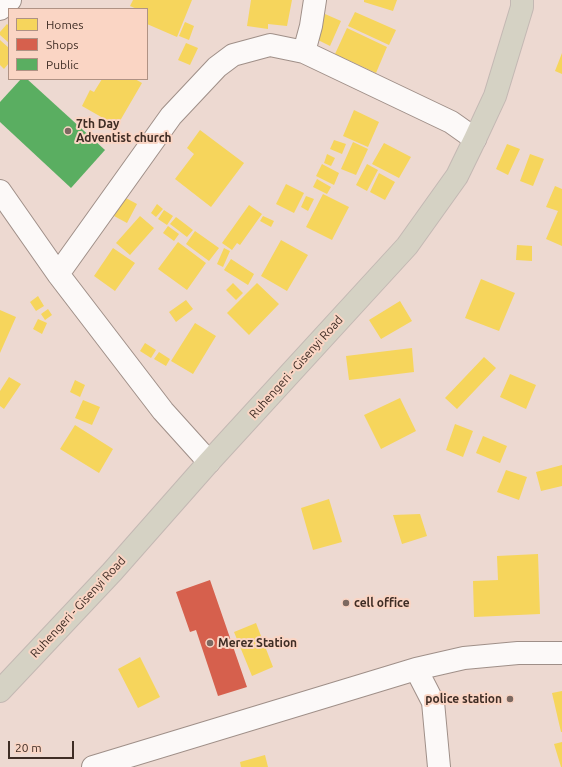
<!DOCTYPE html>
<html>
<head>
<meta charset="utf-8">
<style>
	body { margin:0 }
	#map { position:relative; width:562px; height:767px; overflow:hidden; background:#edd9d1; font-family:Ubuntu,sans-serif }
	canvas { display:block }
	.legend { position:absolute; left:8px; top:8px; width:140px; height:72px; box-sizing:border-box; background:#fad5c4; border:1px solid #af9284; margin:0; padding:5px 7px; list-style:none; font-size:12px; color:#3f2d25 }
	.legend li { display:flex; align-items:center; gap:8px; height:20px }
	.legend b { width:20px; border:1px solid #af9284 }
	.scale { position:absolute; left:8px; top:741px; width:66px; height:18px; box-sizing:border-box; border:2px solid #3f2d25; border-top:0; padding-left:5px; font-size:12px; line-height:14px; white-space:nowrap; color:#3f2d25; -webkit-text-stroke:3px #fad5c4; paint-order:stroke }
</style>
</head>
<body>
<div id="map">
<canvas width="562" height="767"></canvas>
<ul class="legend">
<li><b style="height:11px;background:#f6d55c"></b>Homes</li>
<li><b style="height:11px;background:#d6604d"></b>Shops</li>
<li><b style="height:11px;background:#5aae61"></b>Public</li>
</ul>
<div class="scale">20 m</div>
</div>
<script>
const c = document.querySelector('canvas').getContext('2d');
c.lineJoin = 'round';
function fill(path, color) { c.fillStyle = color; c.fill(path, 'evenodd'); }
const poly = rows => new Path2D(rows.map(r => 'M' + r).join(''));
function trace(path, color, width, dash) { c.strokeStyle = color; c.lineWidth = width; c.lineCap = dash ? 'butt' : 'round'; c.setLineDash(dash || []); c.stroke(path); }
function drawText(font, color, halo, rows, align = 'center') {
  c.font = font + ' Ubuntu,sans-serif'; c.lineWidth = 4; c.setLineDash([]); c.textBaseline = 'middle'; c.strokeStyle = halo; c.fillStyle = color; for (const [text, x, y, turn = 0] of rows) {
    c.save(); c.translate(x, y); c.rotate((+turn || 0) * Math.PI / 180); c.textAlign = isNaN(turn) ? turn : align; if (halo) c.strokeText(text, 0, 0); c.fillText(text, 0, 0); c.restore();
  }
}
const homes = poly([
	[133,0,192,0,177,37,147,24,147,9,137,9,130,6],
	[251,0,292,0,287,26,268,24,268,29,247,26],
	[364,0,397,0,393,11,364,2],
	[355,12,396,30,389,45,348,26],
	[325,14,341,21,330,46,314,38],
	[185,22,194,26,189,40,179,36],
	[7,24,9,26,9,43,0,35,0,32],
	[347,28,387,47,376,73,335,54],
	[0,40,9,48,9,63,4,69,0,65],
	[186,43,198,48,190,65,178,60],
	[562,53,562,74,555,71],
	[102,79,135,79,142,83,117,126,82,106,90,90,94,92],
	[354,110,379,122,368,147,343,136],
	[200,130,244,163,211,207,175,179,194,154,187,148],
	[334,140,346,144,342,154,330,149],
	[353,142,368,149,356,175,341,169],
	[384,143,411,157,399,178,372,164],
	[507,144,520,149,508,175,496,169],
	[327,154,335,158,331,166,324,163],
	[530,154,544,159,533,186,520,181],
	[322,164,339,173,334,185,316,176],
	[367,164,378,170,367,191,356,185],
	[379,173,395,182,385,200,370,192],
	[317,179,331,187,327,194,313,187],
	[286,184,304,193,294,213,276,204],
	[555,186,562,189,562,246,546,239,558,211,546,207],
	[323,194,349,207,332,240,306,227],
	[306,196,314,199,308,211,301,207],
	[124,197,137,204,127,223,114,216],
	[157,204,163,209,156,217,151,213],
	[249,205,262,214,240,245,237,243,232,250,222,243],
	[164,210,173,216,167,225,158,219],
	[140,216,154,228,130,255,116,243],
	[263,216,274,221,271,227,260,221],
	[176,217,193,230,187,237,170,224],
	[168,226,179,234,174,241,163,233],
	[195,231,219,248,209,261,186,244],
	[281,240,308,255,287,291,261,276],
	[178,242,206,263,187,290,158,269],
	[517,245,532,246,532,261,516,260],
	[113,248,135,263,115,291,94,276],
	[224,248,230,251,223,267,217,264],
	[231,259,254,274,248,285,224,270],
	[481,279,515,293,499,331,465,318],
	[233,283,243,293,236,300,226,290],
	[257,283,279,304,249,335,227,313],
	[38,296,44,306,36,311,30,302],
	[186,300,193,309,176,322,169,312],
	[400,301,412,321,381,339,369,320],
	[48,309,52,315,45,320,41,314],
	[0,310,16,317,0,353],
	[38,319,47,323,42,334,33,329],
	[195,323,216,336,193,374,171,361],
	[145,343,156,350,151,358,140,351],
	[412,348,414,372,349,380,346,356],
	[159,352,170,359,166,366,154,359],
	[484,357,496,368,457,409,445,398],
	[510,374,536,385,526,409,500,397],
	[9,377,21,384,4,409,0,406,0,391],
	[75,380,85,385,80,397,70,392],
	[400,398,416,431,381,449,364,415],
	[83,400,100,407,92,425,75,418],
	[455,424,473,431,463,457,446,450],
	[75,425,113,449,99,473,60,449],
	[483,436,507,446,500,463,476,453],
	[562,465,562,486,541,491,536,472],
	[506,470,527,477,519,500,497,492],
	[329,499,342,542,313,550,301,508],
	[420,514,427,536,402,544,393,515],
	[538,554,540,614,474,617,473,581,498,580,497,556],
	[256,623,273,667,252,676,234,632],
	[140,657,160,697,138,708,118,669],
	[562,691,562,732,561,732,552,693],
	[562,742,562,767,561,767,554,744],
	[265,755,268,767,241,767,240,762]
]);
const shops = poly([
	[210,580,247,687,218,696,196,630,190,632,176,592]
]);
const public = poly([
	[21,79,27,79,105,150,71,188,0,122,0,102]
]);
const minor = poly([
	[0,9,10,0],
	[304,52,311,26,315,0],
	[0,191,58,274,163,411,209,462],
	[58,274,171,116,217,67,233,55,270,45,304,52,451,122,475,139],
	[93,767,416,669],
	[439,767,433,702,416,669,464,658,518,653,562,653]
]);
const trunk = poly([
	[0,691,112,572,209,462,407,246,457,176,475,139,495,96,522,7,522,0]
]);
const markers = [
	[68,131,4,"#7c6961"],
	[346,603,4,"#7c6961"],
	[210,643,4,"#7c6961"],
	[510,699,4,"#7c6961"]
];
const poiNames = [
	["7th Day",76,124],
	["Adventist church",76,138],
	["cell office",354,603],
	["Merez Station",218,643],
	["police station",502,699,"right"]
];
const streetNames = [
	["Ruhengeri - Gisenyi Road",296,367,-48],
	["Ruhengeri - Gisenyi Road",78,607,-47]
];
fill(homes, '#f6d55c');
fill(shops, '#d6604d');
fill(public, '#5aae61');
trace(minor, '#9f8f88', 24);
trace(trunk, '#c3b8b3', 24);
trace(minor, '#fcf9f8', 22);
trace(trunk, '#d5d2c4', 22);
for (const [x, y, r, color] of markers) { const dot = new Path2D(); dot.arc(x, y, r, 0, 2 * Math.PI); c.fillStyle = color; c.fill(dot); trace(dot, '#fad5c4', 1.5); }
drawText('bold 12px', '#3f2d25', '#fad5c4', poiNames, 'left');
drawText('12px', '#3f2d25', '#fad5c4', streetNames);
</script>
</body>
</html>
